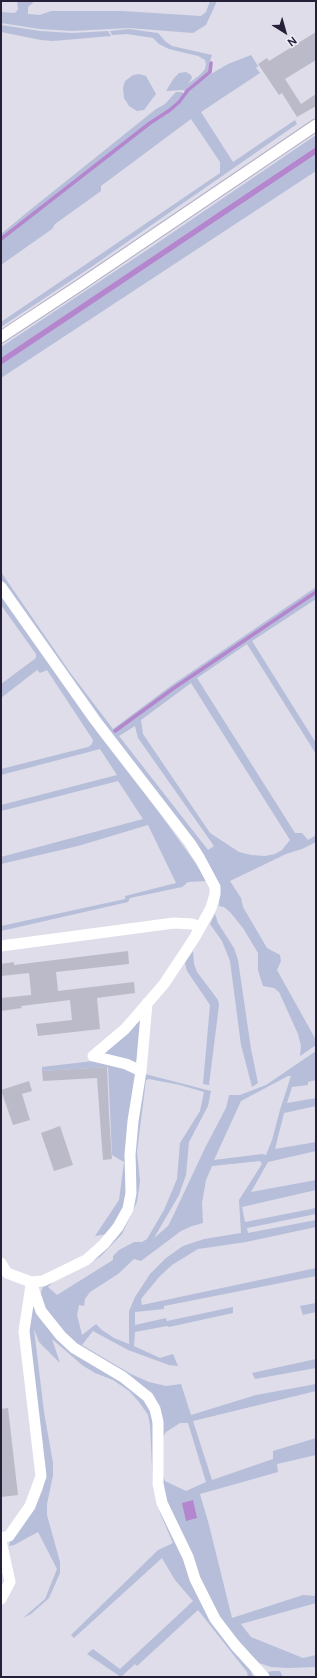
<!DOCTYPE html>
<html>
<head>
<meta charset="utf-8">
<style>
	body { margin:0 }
	#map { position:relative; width:317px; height:1678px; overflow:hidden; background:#dedde9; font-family:"DM Sans",sans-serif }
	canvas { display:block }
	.frame { position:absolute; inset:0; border:2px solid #251f37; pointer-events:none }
	.north { position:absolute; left:265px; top:12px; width:40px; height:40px; -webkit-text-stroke:3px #ededf6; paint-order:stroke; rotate:143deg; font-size:11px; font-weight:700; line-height:16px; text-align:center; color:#251f37 }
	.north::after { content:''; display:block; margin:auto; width:14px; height:18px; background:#251f37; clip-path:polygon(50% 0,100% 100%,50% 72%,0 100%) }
</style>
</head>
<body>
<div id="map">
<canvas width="317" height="1678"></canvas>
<div class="frame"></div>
<div class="north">N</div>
</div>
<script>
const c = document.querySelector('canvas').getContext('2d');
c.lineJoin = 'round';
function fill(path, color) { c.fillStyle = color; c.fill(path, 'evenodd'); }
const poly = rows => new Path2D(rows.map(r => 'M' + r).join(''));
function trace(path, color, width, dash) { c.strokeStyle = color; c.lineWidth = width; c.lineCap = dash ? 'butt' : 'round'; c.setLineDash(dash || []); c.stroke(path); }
const green = poly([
	[17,1,32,1,33,3,28,7,28,14,40,15,51,11,122,11,201,16,206,12,210,1,217,1,206,25,193,33,129,28,72,31,40,29,1,23,1,12,15,13,18,9],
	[1,25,40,31,72,33,108,31,111,36,53,41,41,40,1,32],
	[129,29,158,33,166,42,172,46,212,55,209,64,209,72,190,86,185,92,183,90,166,91,174,78,179,73,186,72,191,75,192,78,188,84,201,74,205,69,206,64,205,60,198,56,169,49,159,44,153,38,127,34,112,35,110,31],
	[251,55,258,66,256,68,260,73,201,112,233,162,295,120,297,124,84,272,1,327,1,322,220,173,220,162,191,119,101,186,101,191,55,224,52,229,1,265,1,240,151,123,170,111,180,102,188,90,199,81,228,64],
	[139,74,146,76,156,94,144,110,137,111,129,106,124,98,123,88,125,81,133,75],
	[176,92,182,92,184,94,169,110,150,122,1,238,1,234,30,210,156,109,165,104],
	[316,135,316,147,1,358,1,347,147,250],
	[316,154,316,171,1,378,1,365],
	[1,572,69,671,113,729,172,685,316,587,316,591,174,687,114,732,264,627,316,593,316,599,252,641,316,743,316,754,247,644,197,678,295,833,302,833,308,840,316,835,316,842,302,849,286,854,230,881,241,898,243,907,267,948,280,955,281,961,277,970,316,1040,316,1045,300,1056,301,1046,298,1034,279,992,274,988,263,986,258,970,258,953,243,928,230,912,224,907,219,906,220,892,112,734,40,637,1,579],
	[191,683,290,840,282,850,275,854,265,856,251,855,239,852,210,833,143,734,141,720],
	[135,726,138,738,214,846,208,850,119,736],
	[1,594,100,736,158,811,202,872,207,881,188,882,182,887,130,898,128,902,1,931,1,926,125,899,125,896,176,883,148,825,78,846,1,864,1,857,143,819,118,781,1,811,1,805,117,775,100,749,1,775,1,769,88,747,92,744,93,740,47,670,40,673,37,670,1,698,1,684,36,658,36,654,1,605],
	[215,914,218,923,234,948,238,960,251,1049,258,1083,252,1087,241,1045,230,961,222,941,210,924],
	[193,951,194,964,197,972,218,1000,219,1005,209,1085,203,1084,210,1005,187,971,185,963],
	[144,1013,138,1060,136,1063,100,1055],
	[316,1051,316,1080,308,1082,308,1085,292,1087,287,1103,316,1098,316,1106,284,1113,275,1149,316,1142,316,1151,268,1162,251,1192,316,1180,316,1190,242,1207,245,1222,316,1208,316,1214,247,1228,248,1233,316,1220,316,1227,246,1242,198,1249,172,1265,159,1277,141,1299,142,1305,316,1268,316,1276,164,1306,164,1309,135,1312,135,1325,166,1318,167,1321,233,1307,233,1313,169,1327,167,1326,135,1332,134,1346,160,1358,173,1354,178,1366,169,1365,128,1350,93,1331,82,1345,131,1374,149,1382,166,1386,181,1384,191,1415,256,1395,316,1384,316,1391,193,1421,212,1480,273,1459,273,1451,316,1438,316,1455,277,1464,278,1472,200,1494,209,1525,232,1618,303,1595,316,1596,316,1603,241,1624,251,1637,303,1658,316,1655,316,1667,288,1668,271,1667,259,1663,232,1636,212,1605,168,1507,160,1470,165,1481,186,1491,206,1482,188,1423,180,1423,166,1432,161,1440,158,1408,82,1350,48,1318,40,1296,44,1283,105,1246,136,1190,136,1165,133,1152,145,1074,211,1091,208,1106,189,1142,186,1175,179,1195,154,1238,168,1226,174,1214,205,1148,226,1108,229,1095,240,1095,266,1085],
	[288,1076,291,1076,280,1110,272,1140,266,1155,262,1154,214,1160,241,1101],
	[149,1079,180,1085,204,1092,200,1111,180,1143,177,1179,164,1210,147,1239,142,1242,134,1242,119,1250,113,1256,113,1260,57,1295,48,1287,54,1281,100,1257,122,1234,137,1202,140,1181,137,1152,146,1080],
	[260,1161,262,1164,239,1200,241,1233,204,1239,183,1246,166,1258,150,1274,135,1297,129,1311,129,1344,114,1338,102,1330,96,1324,82,1335,77,1315,79,1305,84,1306,85,1299,90,1292,118,1274,134,1259,141,1261,181,1231,192,1226,203,1223,202,1203,206,1180,212,1166],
	[93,1061,112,1063,136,1073,127,1193,124,1206,118,1217,108,1234,95,1236,119,1200,124,1162,112,1155,108,1067,42,1071,42,1067],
	[30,1295,43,1320,135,1389,152,1412,155,1452,177,1543,249,1666,253,1677,248,1677,247,1672,198,1610,137,1666,135,1664,121,1677,87,1654,93,1649,120,1669,193,1601,175,1580,162,1558,74,1638,71,1635,158,1550,173,1543,160,1513,153,1487,150,1425,148,1415,139,1402,129,1391,113,1380,95,1373,82,1365,52,1339,60,1363,39,1342,34,1329,44,1412,53,1463,53,1475,47,1504,47,1515,60,1562,60,1573,49,1598,31,1614,23,1618,45,1599,57,1569,38,1532,14,1545,9,1546,10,1541,38,1501,43,1489,46,1474,26,1329],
	[316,1303,316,1312,303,1315,300,1306],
	[316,1359,316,1368,255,1379,252,1373],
	[272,1671,280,1671,283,1677,270,1677,268,1672]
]);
const water = poly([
	[316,147,316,154,1,365,1,358],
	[193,1500,197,1518,186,1521,182,1503]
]);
const stream = poly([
	[1,239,150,123,170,110,179,102,188,90,210,72,211,63],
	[115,731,174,688,316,592]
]);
const building = poly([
	[316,32,316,60,285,79,301,104,316,94,316,106,297,117,282,93,279,95,258,64,267,58,269,61],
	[128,951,129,964,56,972,58,991,134,982,135,993,97,998,100,1029,38,1036,36,1024,72,1020,70,1000,21,1006,22,1008,1,1011,1,998,31,995,31,992,29,973,1,976,1,964,14,962,14,965],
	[107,1067,109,1114,112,1159,103,1160,97,1078,43,1081,42,1071],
	[29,1081,32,1091,22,1094,30,1120,13,1125,1,1090],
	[60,1126,73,1165,54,1171,41,1133],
	[8,1408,18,1495,1,1497,1,1409]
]);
const minor = poly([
	[1,587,95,720,190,843,200,859,215,887,215,894,211,908,195,937,164,984,125,1029,93,1056,126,1064,141,1071],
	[1,946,174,923,192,924,200,927],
	[1,1263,7,1273,31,1282,43,1281,86,1260,104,1244,118,1227,128,1209,131,1193,130,1155,133,1121,141,1071,147,1003],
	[31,1282,41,1311,61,1336,74,1348,123,1377,148,1397,155,1409,158,1422,158,1484,162,1503,188,1557,195,1579,215,1619,235,1645,264,1677],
	[1,1538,9,1536,30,1506,41,1476,24,1331,31,1285],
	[1,1541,10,1582,1,1599]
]);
const secondary = poly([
	[1,337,80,285,316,125]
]);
fill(green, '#b6beda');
fill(water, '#b486cd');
trace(stream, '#b486cd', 3.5);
fill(building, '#babac9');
trace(secondary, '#b4b1c8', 13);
trace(minor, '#fff', 11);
trace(secondary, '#fff', 11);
</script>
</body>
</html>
